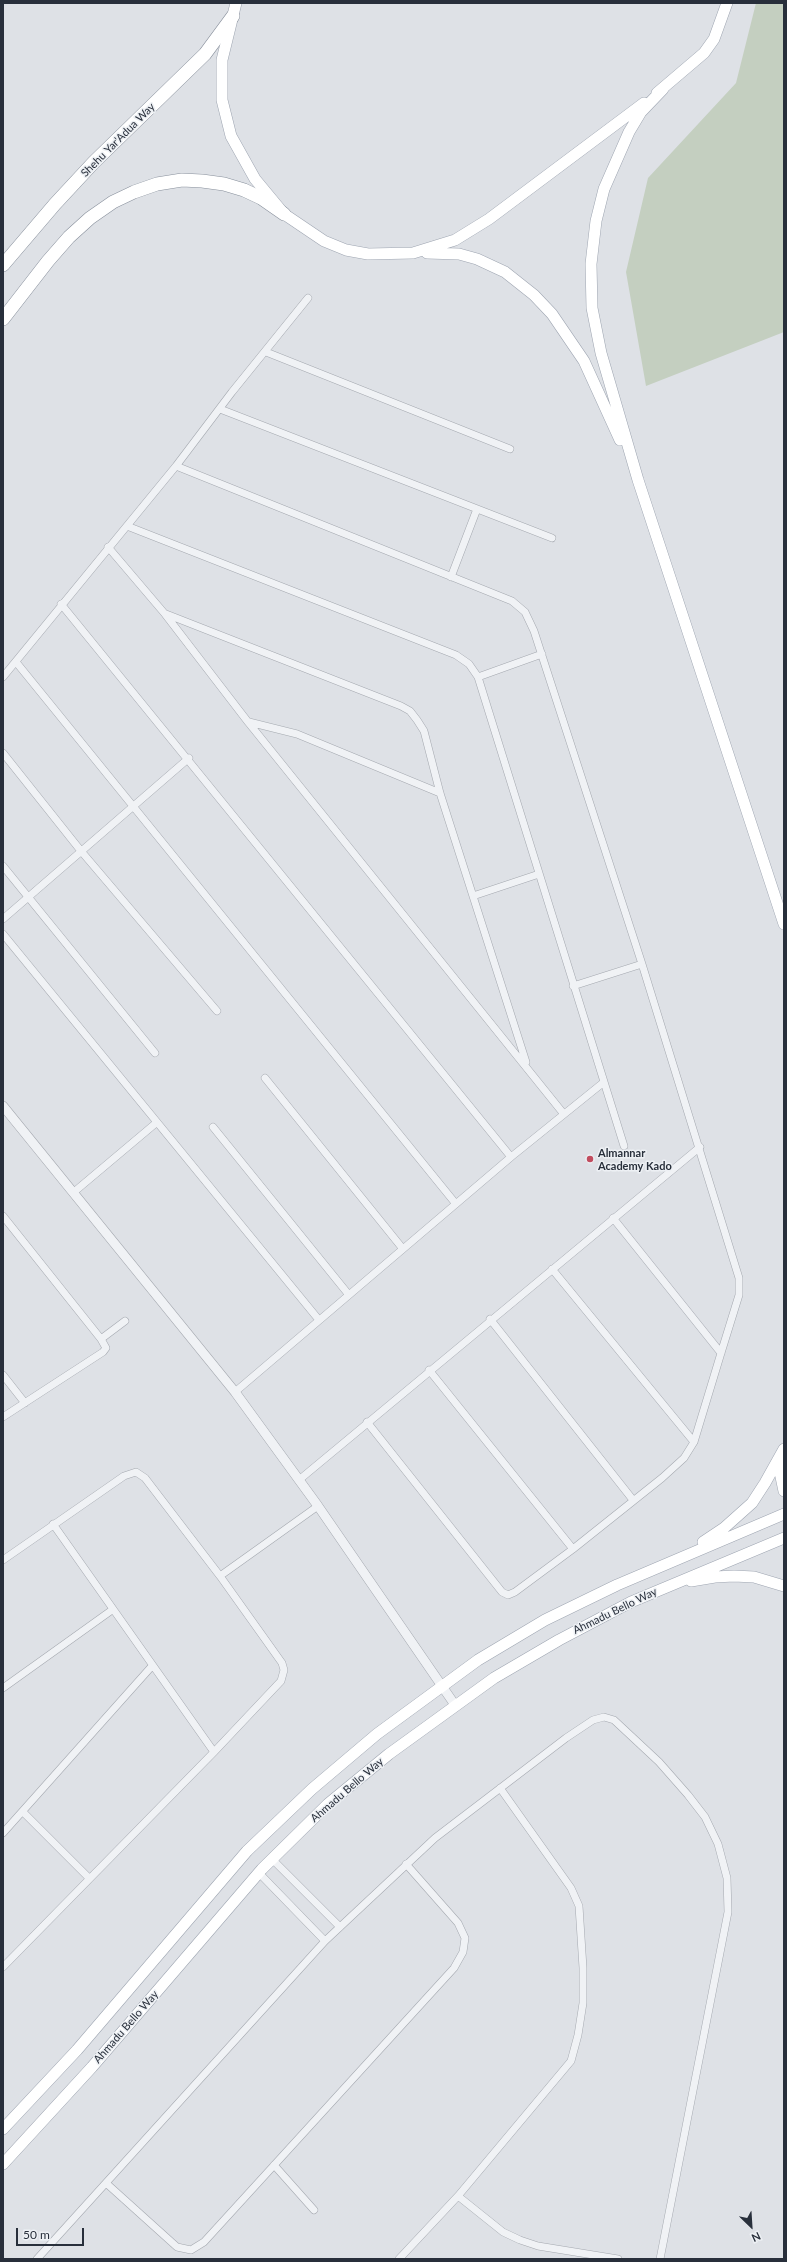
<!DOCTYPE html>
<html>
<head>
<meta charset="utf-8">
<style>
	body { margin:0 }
	#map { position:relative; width:787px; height:2262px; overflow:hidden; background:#dee1e6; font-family:Lato,sans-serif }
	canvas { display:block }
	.frame { position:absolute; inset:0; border:4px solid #282f3b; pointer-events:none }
	.north { position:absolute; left:731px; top:2206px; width:40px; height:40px; -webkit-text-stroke:3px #edf0f4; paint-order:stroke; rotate:155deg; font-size:11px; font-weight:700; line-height:16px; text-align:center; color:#282f3b }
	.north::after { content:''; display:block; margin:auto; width:14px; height:18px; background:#282f3b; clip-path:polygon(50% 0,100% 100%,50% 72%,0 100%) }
	.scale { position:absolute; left:16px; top:2228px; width:68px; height:18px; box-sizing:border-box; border:2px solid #282f3b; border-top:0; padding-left:5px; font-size:12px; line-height:14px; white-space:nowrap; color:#282f3b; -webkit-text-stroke:3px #edf0f4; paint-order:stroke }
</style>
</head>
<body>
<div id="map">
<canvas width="787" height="2262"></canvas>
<div class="frame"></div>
<div class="north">N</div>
<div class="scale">50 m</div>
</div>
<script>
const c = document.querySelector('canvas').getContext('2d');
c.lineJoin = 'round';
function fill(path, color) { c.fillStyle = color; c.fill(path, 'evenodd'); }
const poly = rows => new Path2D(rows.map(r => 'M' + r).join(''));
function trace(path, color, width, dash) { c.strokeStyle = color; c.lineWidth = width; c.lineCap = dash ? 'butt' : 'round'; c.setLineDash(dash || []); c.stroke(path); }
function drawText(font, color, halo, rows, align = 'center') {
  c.font = font + ' Lato,sans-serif'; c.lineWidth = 3; c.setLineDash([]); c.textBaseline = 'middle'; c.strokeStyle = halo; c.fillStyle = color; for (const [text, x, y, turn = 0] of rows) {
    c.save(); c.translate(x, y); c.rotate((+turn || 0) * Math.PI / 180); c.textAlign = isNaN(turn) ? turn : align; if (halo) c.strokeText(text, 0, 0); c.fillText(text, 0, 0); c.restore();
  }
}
const green = poly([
	[756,3,784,3,784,332,646,386,626,272,648,178,736,83]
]);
const minor = poly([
	[266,352,510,449],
	[220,409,552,538],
	[176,466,512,601,525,612,534,631,642,964,739,1278,739,1295,721,1353,694,1442,684,1458,662,1478,573,1549,515,1592,508,1595,502,1592,367,1422],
	[127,526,456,655,469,664,478,677,542,654],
	[108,547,165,614,248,722,563,1113],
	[451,577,477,509],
	[61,604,511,1157],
	[166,614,401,706,410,711,417,720,424,731,440,793,526,1062],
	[16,662,456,1204],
	[3,677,176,466,232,392,308,298],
	[478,677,624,1146],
	[249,722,297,734,440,793],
	[3,753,81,851,217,1011],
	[3,866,155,1053],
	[473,896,539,874],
	[3,919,189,758],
	[3,934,319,1320],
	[573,986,642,964],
	[265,1078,403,1249],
	[213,1127,349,1295],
	[74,1192,156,1123],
	[3,1216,101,1339,106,1348,103,1352,3,1417],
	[613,1218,721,1353],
	[552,1269,694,1442],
	[490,1319,633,1500],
	[101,1339,125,1321],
	[429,1370,573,1549],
	[3,1375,25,1403],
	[235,1392,511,1157,604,1082],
	[299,1480,700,1147],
	[53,1524,214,1752],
	[3,1560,124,1476,136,1472,145,1478,220,1576,282,1663,284,1670,281,1681,214,1752,3,1967],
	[220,1576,318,1506],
	[3,1688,112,1610],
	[23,1812,89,1878],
	[3,1833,152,1666],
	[272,1859,340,1927],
	[259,1873,325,1941],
	[274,2165,314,2210],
	[106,2183,177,2247,191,2250,204,2242,454,1968,463,1952,465,1938,458,1923,406,1864],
	[458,2196,503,2232,520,2240,538,2246,618,2259],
	[37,2259,325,1941,435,1838,566,1738,593,1720,604,1717,614,1720,659,1762,688,1795,705,1817,718,1844,727,1878,728,1912,660,2259],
	[399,2259,458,2196,571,2061,578,2035,583,2003,583,1968,579,1906,571,1888,500,1788]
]);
const tertiary = poly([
	[3,1106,235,1392,318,1506,455,1705]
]);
const primary = poly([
	[236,3,222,60,222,100,231,136,255,179,284,214,324,241,346,250,368,254,413,253,455,240,489,219,644,103],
	[663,89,641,112,629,132,604,189,596,221,591,264,592,308,601,353,638,480,784,924],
	[657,93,704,53,714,39,727,3],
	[427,253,459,254,477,259,505,272,534,295,552,314,584,361,620,440],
	[782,1458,780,1472,784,1491],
	[703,1542,724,1528,752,1503,765,1483,784,1449],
	[691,1581,715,1577,734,1576,754,1577,784,1586],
	[3,2129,77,2050,247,1851,312,1789,377,1734,478,1660,545,1620,617,1585,784,1514],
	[3,2164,92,2067,262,1869,328,1804,389,1754,494,1678,559,1640,631,1602,784,1538]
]);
const motorway = poly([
	[3,265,55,204,94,162,205,54,233,16],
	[3,319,48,261,69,237,90,218,113,202,134,192,157,184,182,180,202,181,224,184,244,190,261,198,284,214]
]);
const markers = [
	[590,1159,4,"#c14c5e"]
];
const streetNames = [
	["Shehu Yar'Adua Way",118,140,-45],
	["Ahmadu Bello Way",615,1611,-26],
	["Ahmadu Bello Way",347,1790,-41],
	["Ahmadu Bello Way",126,2027,-49]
];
const poiNames = [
	["Almannar",598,1153],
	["Academy Kado",598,1166]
];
fill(green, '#c4cfc0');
trace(minor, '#a4a8af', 8);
trace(tertiary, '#a4a8af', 10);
trace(primary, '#9ea5b1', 12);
trace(motorway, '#878f9b', 14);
trace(minor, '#f0f2f5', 7);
trace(tertiary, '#f0f2f5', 9);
trace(primary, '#fff', 11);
trace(motorway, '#fff', 13);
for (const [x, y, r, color] of markers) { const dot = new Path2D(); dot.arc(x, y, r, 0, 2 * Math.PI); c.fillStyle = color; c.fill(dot); trace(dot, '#edf0f4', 1.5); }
drawText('11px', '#282f3b', '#edf0f4', streetNames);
drawText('bold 11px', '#282f3b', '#edf0f4', poiNames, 'left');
</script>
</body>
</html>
